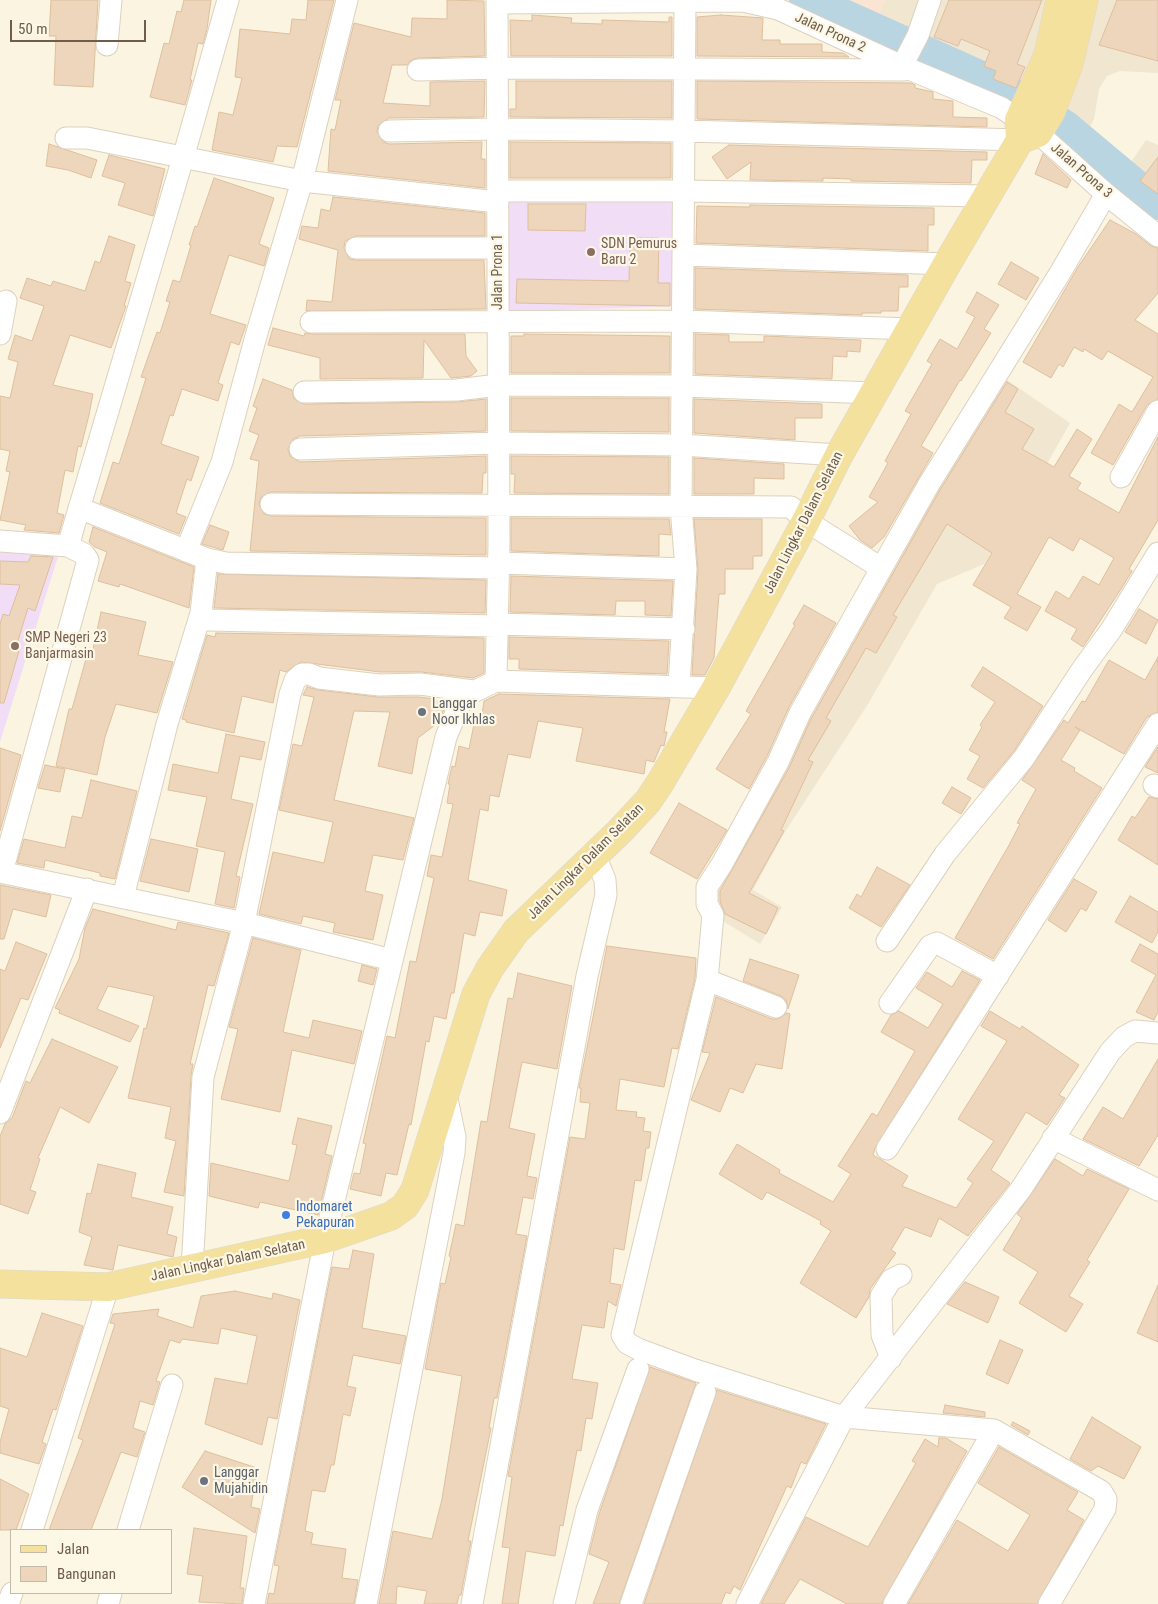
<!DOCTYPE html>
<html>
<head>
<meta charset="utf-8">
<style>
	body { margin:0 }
	#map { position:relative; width:1158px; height:1604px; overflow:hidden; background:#faf4e1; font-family:"Roboto Condensed",sans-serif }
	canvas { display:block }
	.legend { position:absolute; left:10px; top:1529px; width:162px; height:65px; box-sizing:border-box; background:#fdf8e6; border:1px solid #c4baa8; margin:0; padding:6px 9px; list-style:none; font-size:15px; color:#6f5c4a }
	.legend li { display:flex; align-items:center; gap:10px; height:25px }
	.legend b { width:25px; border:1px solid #c4baa8 }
	.scale { position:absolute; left:10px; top:20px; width:136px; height:22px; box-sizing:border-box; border:2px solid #6f5c4a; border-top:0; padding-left:6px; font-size:15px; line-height:18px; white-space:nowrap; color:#6f5c4a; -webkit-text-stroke:4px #fdf8e6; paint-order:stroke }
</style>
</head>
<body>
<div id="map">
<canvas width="1158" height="1604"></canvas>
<ul class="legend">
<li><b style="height:6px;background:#f4e19e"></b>Jalan</li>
<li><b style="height:14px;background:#edd6bb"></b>Bangunan</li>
</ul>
<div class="scale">50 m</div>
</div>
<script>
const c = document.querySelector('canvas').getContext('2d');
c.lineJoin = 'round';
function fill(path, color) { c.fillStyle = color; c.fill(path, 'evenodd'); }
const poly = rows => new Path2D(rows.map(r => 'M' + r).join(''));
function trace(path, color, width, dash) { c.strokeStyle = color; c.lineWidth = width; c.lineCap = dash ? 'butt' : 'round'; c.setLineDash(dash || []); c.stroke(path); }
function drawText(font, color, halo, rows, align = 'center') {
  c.font = font + ' "Roboto Condensed",sans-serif'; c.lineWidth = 4.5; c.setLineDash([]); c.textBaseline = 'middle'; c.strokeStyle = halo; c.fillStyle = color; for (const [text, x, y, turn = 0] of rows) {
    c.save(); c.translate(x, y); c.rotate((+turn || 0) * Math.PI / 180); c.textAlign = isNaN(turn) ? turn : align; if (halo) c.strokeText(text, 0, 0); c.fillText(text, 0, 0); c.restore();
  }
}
const residential = poly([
	[787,0,1050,0,1019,101,901,31],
	[1094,0,1158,0,1158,73,1120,71,1107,76,1099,89,1094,119,1086,134,1078,134,1059,120],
	[1146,140,1158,145,1158,211,1121,177],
	[1001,376,1070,423,1026,501,984,564,937,584,868,704,783,835,753,890,782,907,760,944,702,908]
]);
const commercial = poly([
	[844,0,886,0,879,16]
]);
const education = poly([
	[504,195,677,198,676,306,508,312],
	[0,548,60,550,0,742]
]);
const river = poly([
	[805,0,817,3,997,84,1065,126,1158,204]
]);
const building = poly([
	[51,0,98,0,93,87,54,85,56,36,49,36,51,0],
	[184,0,211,0,207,29,203,44,198,43,190,80,192,80,185,105,150,97,164,43,169,44,177,11,181,12,184,0],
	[308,0,334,0,297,147,277,146,273,162,212,150,219,112,233,115,242,78,235,77,240,29,290,34,292,19,306,20,308,0],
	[447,0,484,1,485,56,418,58,411,60,407,65,392,65,383,103,430,106,430,82,485,81,484,117,389,118,378,125,377,132,383,142,389,144,482,142,481,159,485,159,485,188,328,171,331,129,335,130,341,100,335,100,354,23,411,37,412,18,447,19,447,0],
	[949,0,1042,0,1017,64,1025,67,1016,88,993,79,996,71,984,66,990,51,961,39,958,46,934,37,949,0],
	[1117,0,1158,0,1158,61,1099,45,1117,0],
	[532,15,572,18,571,23,602,24,602,20,669,22,669,17,672,17,672,56,511,56,510,20,532,21,532,15],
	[721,15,763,18,762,40,780,40,780,44,822,44,822,52,843,53,849,57,697,56,697,17,721,15],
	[516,81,672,81,672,118,510,117,510,109,516,109,516,81],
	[697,81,911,83,915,85,915,88,933,92,933,99,953,101,953,117,987,118,987,127,697,119,697,81],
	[510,142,671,143,671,178,510,178,510,142],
	[49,144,97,160,91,178,68,170,46,166,49,144],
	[729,145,987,152,987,160,972,160,971,183,851,181,851,179,823,178,823,181,750,180,751,162,727,179,712,157,729,145],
	[1043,154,1071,180,1067,188,1035,174,1043,154],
	[109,155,165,169,153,216,118,205,125,183,102,176,109,155],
	[1158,157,1158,194,1140,181,1158,157],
	[214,178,274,198,259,244,269,248,264,266,229,255,210,314,246,325,239,345,231,342,218,383,223,385,218,401,182,389,173,416,170,415,161,444,199,457,191,481,187,479,176,513,186,517,179,534,100,503,113,462,119,464,128,436,146,378,141,377,157,332,160,333,170,302,166,301,173,280,180,282,191,245,189,245,195,226,197,227,214,178],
	[333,197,485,213,485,236,356,236,345,241,344,248,349,259,356,260,484,260,486,309,306,311,307,300,332,302,338,250,299,239,302,226,318,228,321,209,330,211,333,197],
	[528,204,586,204,585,231,528,230,528,204],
	[750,205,934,208,934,225,928,225,928,251,696,243,697,206,750,207,750,205],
	[1110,220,1136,234,1151,246,1158,248,1158,293,1135,320,1158,334,1158,399,1147,405,1113,465,1091,453,1119,404,1132,412,1153,377,1108,351,1102,360,1084,349,1083,352,1074,347,1063,367,1059,364,1051,378,1023,362,1078,267,1110,220],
	[109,236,135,245,125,281,131,283,124,306,126,306,111,348,70,335,53,385,93,394,89,415,81,447,78,446,73,472,65,470,57,513,64,515,59,533,24,530,26,525,0,520,10,472,6,471,10,451,0,449,0,396,10,398,18,362,8,359,15,335,32,341,44,306,20,298,27,278,51,286,53,281,85,291,95,261,100,263,109,236],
	[630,238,659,238,658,283,670,283,670,306,516,303,517,279,629,281,630,238],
	[1011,262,1039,278,1026,300,998,284,1011,262],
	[695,268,908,275,908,287,899,287,898,311,881,311,881,313,862,313,862,315,695,309,695,268],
	[977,292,999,305,984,329,991,333,961,381,960,380,921,446,933,453,884,537,872,548,860,540,849,526,878,502,869,497,888,463,885,461,911,414,905,411,932,364,927,361,940,339,957,349,975,317,966,312,977,292],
	[273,328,304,336,305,333,311,334,465,334,466,356,477,371,471,376,451,378,424,340,423,378,320,379,320,358,268,345,273,328],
	[524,334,670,336,670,373,511,373,511,336,524,336,524,334],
	[695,334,729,335,729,342,764,342,764,336,861,340,860,352,847,351,847,357,833,356,832,379,695,374,695,334],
	[263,379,292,390,294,399,304,404,457,402,486,399,486,431,300,436,293,439,288,449,290,456,300,462,486,456,486,473,483,473,482,493,271,492,261,497,259,504,264,514,271,516,486,518,486,555,250,551,259,461,250,459,259,435,249,431,257,408,253,406,263,379],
	[1007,382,1018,389,1005,412,1034,429,1022,449,1054,467,1077,429,1092,439,1069,476,1081,483,1077,489,1119,513,1158,437,1158,520,1129,569,1132,571,1121,589,1083,647,1071,639,1077,629,1045,611,1056,591,1069,599,1083,576,1099,585,1114,558,1080,538,1073,551,1049,537,1017,594,1041,607,1027,631,1004,618,1011,607,973,585,992,553,947,524,893,615,897,617,876,653,866,648,826,718,831,721,808,760,813,762,781,830,784,831,749,893,778,908,766,934,725,914,720,901,720,891,789,768,811,719,940,490,1007,382],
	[511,398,669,398,669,432,511,431,511,398],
	[694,399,822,404,822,418,795,418,795,440,694,433,694,399],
	[511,456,669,457,669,494,514,493,515,474,511,474,511,456],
	[694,458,784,464,784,479,754,478,754,494,694,494,694,458],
	[511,518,669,519,671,535,659,534,659,556,511,551,511,518],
	[694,519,762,519,762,556,753,556,753,569,725,569,725,594,719,594,714,658,705,675,692,675,698,570,694,519],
	[210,525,229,532,223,550,202,544,210,525],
	[93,527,194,567,189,608,120,584,119,587,98,581,107,552,95,547,89,542,93,527],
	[31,556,53,557,35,611,28,608,15,650,19,651,4,703,0,703,0,624,3,614,9,616,20,585,0,584,0,561,28,562,31,556],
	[218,574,486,580,485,613,214,608,218,574],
	[511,576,673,581,671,616,645,615,645,601,616,601,615,615,510,612,511,576],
	[804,605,836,623,789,707,767,756,749,789,716,769,751,714,746,711,795,625,793,624,804,605],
	[1139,609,1158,620,1146,644,1125,632,1139,609],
	[101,612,146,622,138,655,173,662,157,713,116,704,105,737,97,775,56,766,69,709,72,709,89,648,93,649,101,612],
	[216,633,484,638,484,673,473,678,421,672,380,672,301,662,286,672,280,670,273,703,242,696,234,733,186,722,186,720,182,719,207,635,215,637,216,633],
	[509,637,669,641,667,674,519,669,519,659,509,659,509,637],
	[1158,657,1158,712,1147,717,1124,754,1075,727,1080,730,1061,760,1075,768,1074,771,1102,788,993,959,955,938,1008,847,1020,824,1017,823,1036,789,1022,780,1064,720,1068,723,1082,701,1085,702,1109,660,1145,680,1158,657],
	[983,667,1043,706,1014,751,983,788,967,779,980,756,969,750,982,727,980,725,995,702,971,686,983,667],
	[307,687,318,690,378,697,419,697,435,699,444,709,439,722,418,738,412,774,378,766,390,712,354,711,334,800,414,818,403,860,373,855,365,891,383,895,373,940,333,932,335,923,303,916,301,924,259,914,273,852,324,863,333,822,279,810,293,744,302,746,314,697,303,695,307,687],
	[499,694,670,699,664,732,667,732,664,746,661,745,654,762,646,760,644,774,597,765,576,761,583,728,538,721,530,758,508,754,499,797,490,795,488,811,480,809,468,880,507,890,502,916,480,912,475,936,464,933,454,993,451,993,446,1019,434,1016,429,1042,426,1041,411,1125,409,1124,397,1175,386,1173,381,1196,350,1189,354,1173,360,1174,366,1144,363,1143,387,1036,395,1038,410,961,416,962,434,878,427,876,431,855,442,857,453,804,447,803,450,784,448,784,452,766,455,767,459,746,469,749,475,719,481,721,484,701,499,694],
	[226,734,265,742,261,760,240,756,231,799,253,804,236,876,240,877,234,908,215,904,225,852,196,846,207,797,168,790,173,764,218,773,226,734],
	[1158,747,1158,773,1145,767,1158,747],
	[0,748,21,755,0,831,0,748],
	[45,765,65,769,60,792,38,788,45,765],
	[91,780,137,791,115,879,100,876,100,873,45,860,44,868,17,863,24,839,65,848,72,816,82,818,91,780],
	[952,787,971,798,961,814,942,803,952,787],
	[1149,797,1158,799,1158,865,1118,840,1132,816,1135,818,1149,797],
	[679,803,727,830,697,879,650,853,679,803],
	[151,839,198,849,189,892,140,881,151,839],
	[877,867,910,885,881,927,849,908,857,894,861,897,877,867],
	[1074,879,1097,892,1086,911,1081,908,1066,932,1048,920,1074,879],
	[0,885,51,895,46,917,13,909,4,939,0,939,0,885],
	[1130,896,1158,912,1158,932,1152,943,1115,922,1130,896],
	[93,909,176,930,178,922,229,933,214,986,208,985,190,1064,193,1064,191,1076,184,1196,164,1192,176,1141,165,1138,171,1107,128,1098,144,1028,146,1029,154,996,108,986,97,1009,139,1026,130,1042,59,1013,60,1010,55,1008,79,959,85,928,93,909],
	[253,938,301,950,283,1032,309,1038,313,1020,362,1031,354,1064,292,1050,280,1112,221,1099,238,1029,229,1027,253,938],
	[16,942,47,954,28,1000,21,998,0,1048,0,969,5,971,16,942],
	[1140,944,1158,954,1158,1012,1154,1020,1136,1012,1156,975,1131,961,1140,944],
	[607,946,696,958,695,978,678,1049,672,1048,664,1087,620,1079,616,1110,637,1112,636,1117,645,1118,643,1131,651,1132,649,1148,646,1148,641,1181,635,1180,624,1250,614,1248,610,1283,621,1285,616,1306,608,1301,604,1328,582,1325,572,1379,598,1383,592,1419,586,1418,581,1451,577,1450,563,1526,560,1525,555,1556,526,1551,518,1604,502,1604,510,1548,502,1547,512,1477,508,1476,570,1137,585,1139,590,1103,580,1102,581,1088,579,1088,607,946],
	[750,959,799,975,788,1009,786,1000,781,996,743,981,750,959],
	[362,965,377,969,373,985,358,981,362,965],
	[962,971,980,980,875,1148,873,1155,908,1176,902,1186,956,1208,973,1183,967,1179,994,1141,958,1119,1007,1041,981,1026,990,1011,1020,1029,1022,1026,1079,1065,1059,1095,1065,1098,1047,1125,1026,1112,991,1170,1010,1183,968,1236,939,1218,931,1237,905,1227,891,1250,896,1253,870,1289,869,1297,856,1318,800,1283,831,1231,820,1224,821,1221,767,1192,762,1200,719,1174,737,1144,780,1170,779,1173,833,1202,851,1174,838,1166,872,1113,877,1116,915,1051,881,1032,891,1015,899,1011,928,1028,943,1004,916,988,927,972,952,987,962,971],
	[518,973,572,986,557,1069,522,1062,509,1128,535,1134,527,1176,537,1178,533,1199,523,1197,516,1234,527,1236,497,1398,494,1398,489,1428,491,1428,468,1541,471,1541,461,1595,459,1595,457,1604,424,1604,427,1591,397,1586,396,1604,379,1604,393,1531,432,1539,442,1499,462,1376,425,1369,441,1283,445,1284,451,1257,449,1256,456,1224,464,1226,481,1121,487,1122,508,998,513,999,518,973],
	[716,997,772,1019,778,1019,787,1013,790,1014,782,1069,756,1064,743,1093,730,1088,720,1112,691,1100,710,1053,702,1052,716,997],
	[52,1039,118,1067,89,1123,60,1107,38,1158,40,1159,30,1190,36,1192,28,1214,0,1204,0,1136,5,1124,12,1118,26,1081,30,1083,52,1039],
	[1158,1059,1158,1135,1139,1166,1083,1139,1103,1107,1123,1119,1158,1059],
	[298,1118,332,1126,325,1154,332,1156,318,1215,260,1202,258,1208,209,1196,211,1163,289,1181,297,1145,292,1144,298,1118],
	[1055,1159,1083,1176,1087,1169,1129,1189,1087,1260,1090,1262,1069,1296,1083,1304,1066,1332,1019,1303,1038,1272,1003,1250,1022,1218,1017,1214,1055,1159],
	[98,1164,136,1173,131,1197,173,1207,167,1234,177,1237,173,1257,118,1245,113,1270,84,1265,92,1237,79,1232,87,1193,91,1194,98,1164],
	[353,1250,374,1254,362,1328,406,1336,400,1364,353,1355,347,1386,356,1388,350,1416,343,1414,334,1465,331,1465,325,1492,312,1490,305,1531,313,1533,311,1544,346,1549,342,1578,358,1580,354,1604,267,1604,269,1593,274,1594,279,1566,274,1565,332,1267,349,1269,353,1250],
	[965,1282,999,1297,988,1323,947,1304,965,1282],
	[1158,1285,1158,1342,1137,1333,1158,1285],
	[235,1291,272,1299,273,1293,300,1300,277,1419,268,1417,262,1445,205,1424,215,1378,247,1384,257,1336,221,1328,218,1344,182,1339,180,1343,170,1340,156,1381,160,1382,153,1405,140,1401,133,1428,145,1432,137,1457,121,1452,91,1530,49,1530,83,1440,78,1438,115,1324,110,1323,113,1314,159,1309,157,1316,193,1328,201,1296,235,1291],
	[42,1313,83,1326,56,1410,53,1409,42,1442,46,1444,39,1464,0,1453,0,1442,9,1409,0,1406,0,1348,27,1357,42,1313],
	[1000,1340,1023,1350,1008,1384,986,1374,1000,1340],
	[650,1367,696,1383,619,1604,593,1604,609,1562,589,1554,599,1514,650,1367],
	[717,1390,826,1424,806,1464,801,1462,791,1488,787,1486,740,1590,734,1586,730,1594,726,1592,721,1604,644,1604,717,1390],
	[945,1405,985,1412,985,1417,943,1413,945,1405],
	[1092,1417,1141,1447,1124,1479,1098,1466,1091,1471,1070,1459,1092,1417],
	[1013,1422,1030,1431,1028,1435,1011,1425,1013,1422],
	[939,1438,946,1438,967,1451,882,1604,847,1604,800,1579,784,1604,761,1604,806,1517,868,1547,916,1463,912,1461,925,1439,938,1447,939,1438],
	[999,1447,1078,1492,1067,1510,1084,1520,1037,1604,908,1604,957,1520,1008,1551,1030,1515,978,1483,999,1447],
	[205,1451,257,1468,251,1507,260,1509,255,1533,182,1487,205,1451],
	[0,1479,29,1494,16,1530,0,1530,0,1479],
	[194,1528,247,1536,240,1588,244,1588,242,1604,199,1602,203,1576,187,1574,194,1528]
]);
const street = poly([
	[497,3,743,1,778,9,902,66,1002,108,1038,133,1106,194,1158,236],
	[107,45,111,0],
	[902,66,918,35,930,0],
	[418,70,498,68,904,70],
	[389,131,498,129,685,131,1020,140],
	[66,138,87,138,302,181,498,202],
	[498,191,684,191,987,196],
	[356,248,498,248],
	[684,255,947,264],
	[311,322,683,321,911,329],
	[0,334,6,301],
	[304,392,457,390,498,385,682,386,875,393],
	[300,449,499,443,682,445,839,455],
	[1121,477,1158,411],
	[271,504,791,507,806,521,881,568],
	[79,508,207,559,226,563,499,568],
	[0,541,68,546,84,554,88,560,2,872],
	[68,546,183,158,228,0],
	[186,551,222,462,256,336,302,181,347,0],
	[207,559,201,613,208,620,497,626],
	[499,563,686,569],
	[497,624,684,629],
	[496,681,499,544,497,0],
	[679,686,686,569,681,507,685,1],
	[1154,785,1158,787],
	[0,872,244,923,392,960],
	[123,897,167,724,201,613],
	[887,941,945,854,1024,758,1083,668,1111,630,1158,553],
	[707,980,776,1007],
	[890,1003,925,953,930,946,937,943,998,976],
	[0,1113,87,889],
	[1053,1138,1158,1190],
	[887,1149,1158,724],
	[192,1269,203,1077,244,923,290,694,295,680,302,674,309,674,319,678,379,685,420,684,473,691],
	[891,1358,882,1335,881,1296,891,1280,901,1275],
	[32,1530,108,1287],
	[128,1530,172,1385],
	[8,1604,12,1593],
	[108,1604,111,1593],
	[254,1604,326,1234,446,737,458,708,465,696,496,681,716,688],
	[366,1604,454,1153,455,1137,446,1094],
	[472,1604,587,976,606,895,605,880,595,855],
	[564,1604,587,1510,638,1369],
	[631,1604,705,1392],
	[747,1604,844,1417,1021,1189,1110,1052,1124,1037,1135,1031,1158,1033],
	[894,1604,994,1430],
	[1049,1604,1105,1509,1106,1499,1101,1491,994,1430,844,1417,695,1370,638,1349,627,1343,622,1335,707,980,713,915,707,904,707,887,722,864,778,762,800,713,837,647,929,484,1060,273,1106,194]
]);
const primary = poly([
	[1020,140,1019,120,1048,55,1060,0],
	[0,1284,108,1287,325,1239,391,1216,405,1206,415,1190,476,994,490,968,516,931,620,831,648,801,660,783,716,688,806,521,839,455,947,264,1020,140,1038,133,1051,112,1069,64,1084,0]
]);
const markers = [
	[591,252,5,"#8d6e63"],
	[15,646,5,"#8d6e63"],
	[422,712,5,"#6b7280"],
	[286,1215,5,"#3f7fe0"],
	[204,1481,5,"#6b7280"]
];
const streetNames = [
	["Jalan Prona 2",830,33,25],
	["Jalan Prona 3",1081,171,41],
	["Jalan Prona 1",498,272,-90],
	["Jalan Lingkar Dalam Selatan",804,523,-63],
	["Jalan Lingkar Dalam Selatan",586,862,-45],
	["Jalan Lingkar Dalam Selatan",228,1261,-12]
];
const educationNames = [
	["SDN Pemurus",601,244],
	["Baru 2",601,260],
	["SMP Negeri 23",25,638],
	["Banjarmasin",25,654]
];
const worshipNames = [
	["Langgar",432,704],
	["Noor Ikhlas",432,720],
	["Langgar",214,1473],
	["Mujahidin",214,1489]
];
const shopNames = [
	["Indomaret",296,1207],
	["Pekapuran",296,1223]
];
fill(residential, '#f1e6d0');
fill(commercial, '#fae5d5');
fill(education, '#f1def6');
trace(river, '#b8d5e1', 32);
fill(building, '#edd6bb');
trace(building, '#debf9d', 1);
trace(street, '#ddd1be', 23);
trace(primary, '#dcd8d4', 29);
trace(street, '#fff', 21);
trace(primary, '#f4e19e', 28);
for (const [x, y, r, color] of markers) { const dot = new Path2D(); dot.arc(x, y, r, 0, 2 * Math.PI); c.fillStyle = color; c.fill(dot); trace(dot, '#fdf8e6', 2); }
drawText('14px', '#6f5c4a', '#fdf8e6', streetNames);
drawText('14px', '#785e54', '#fdf8e6', educationNames, 'left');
drawText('14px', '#5b616d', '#fdf8e6', worshipNames, 'left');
drawText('14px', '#366cbe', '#fdf8e6', shopNames, 'left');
</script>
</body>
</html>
